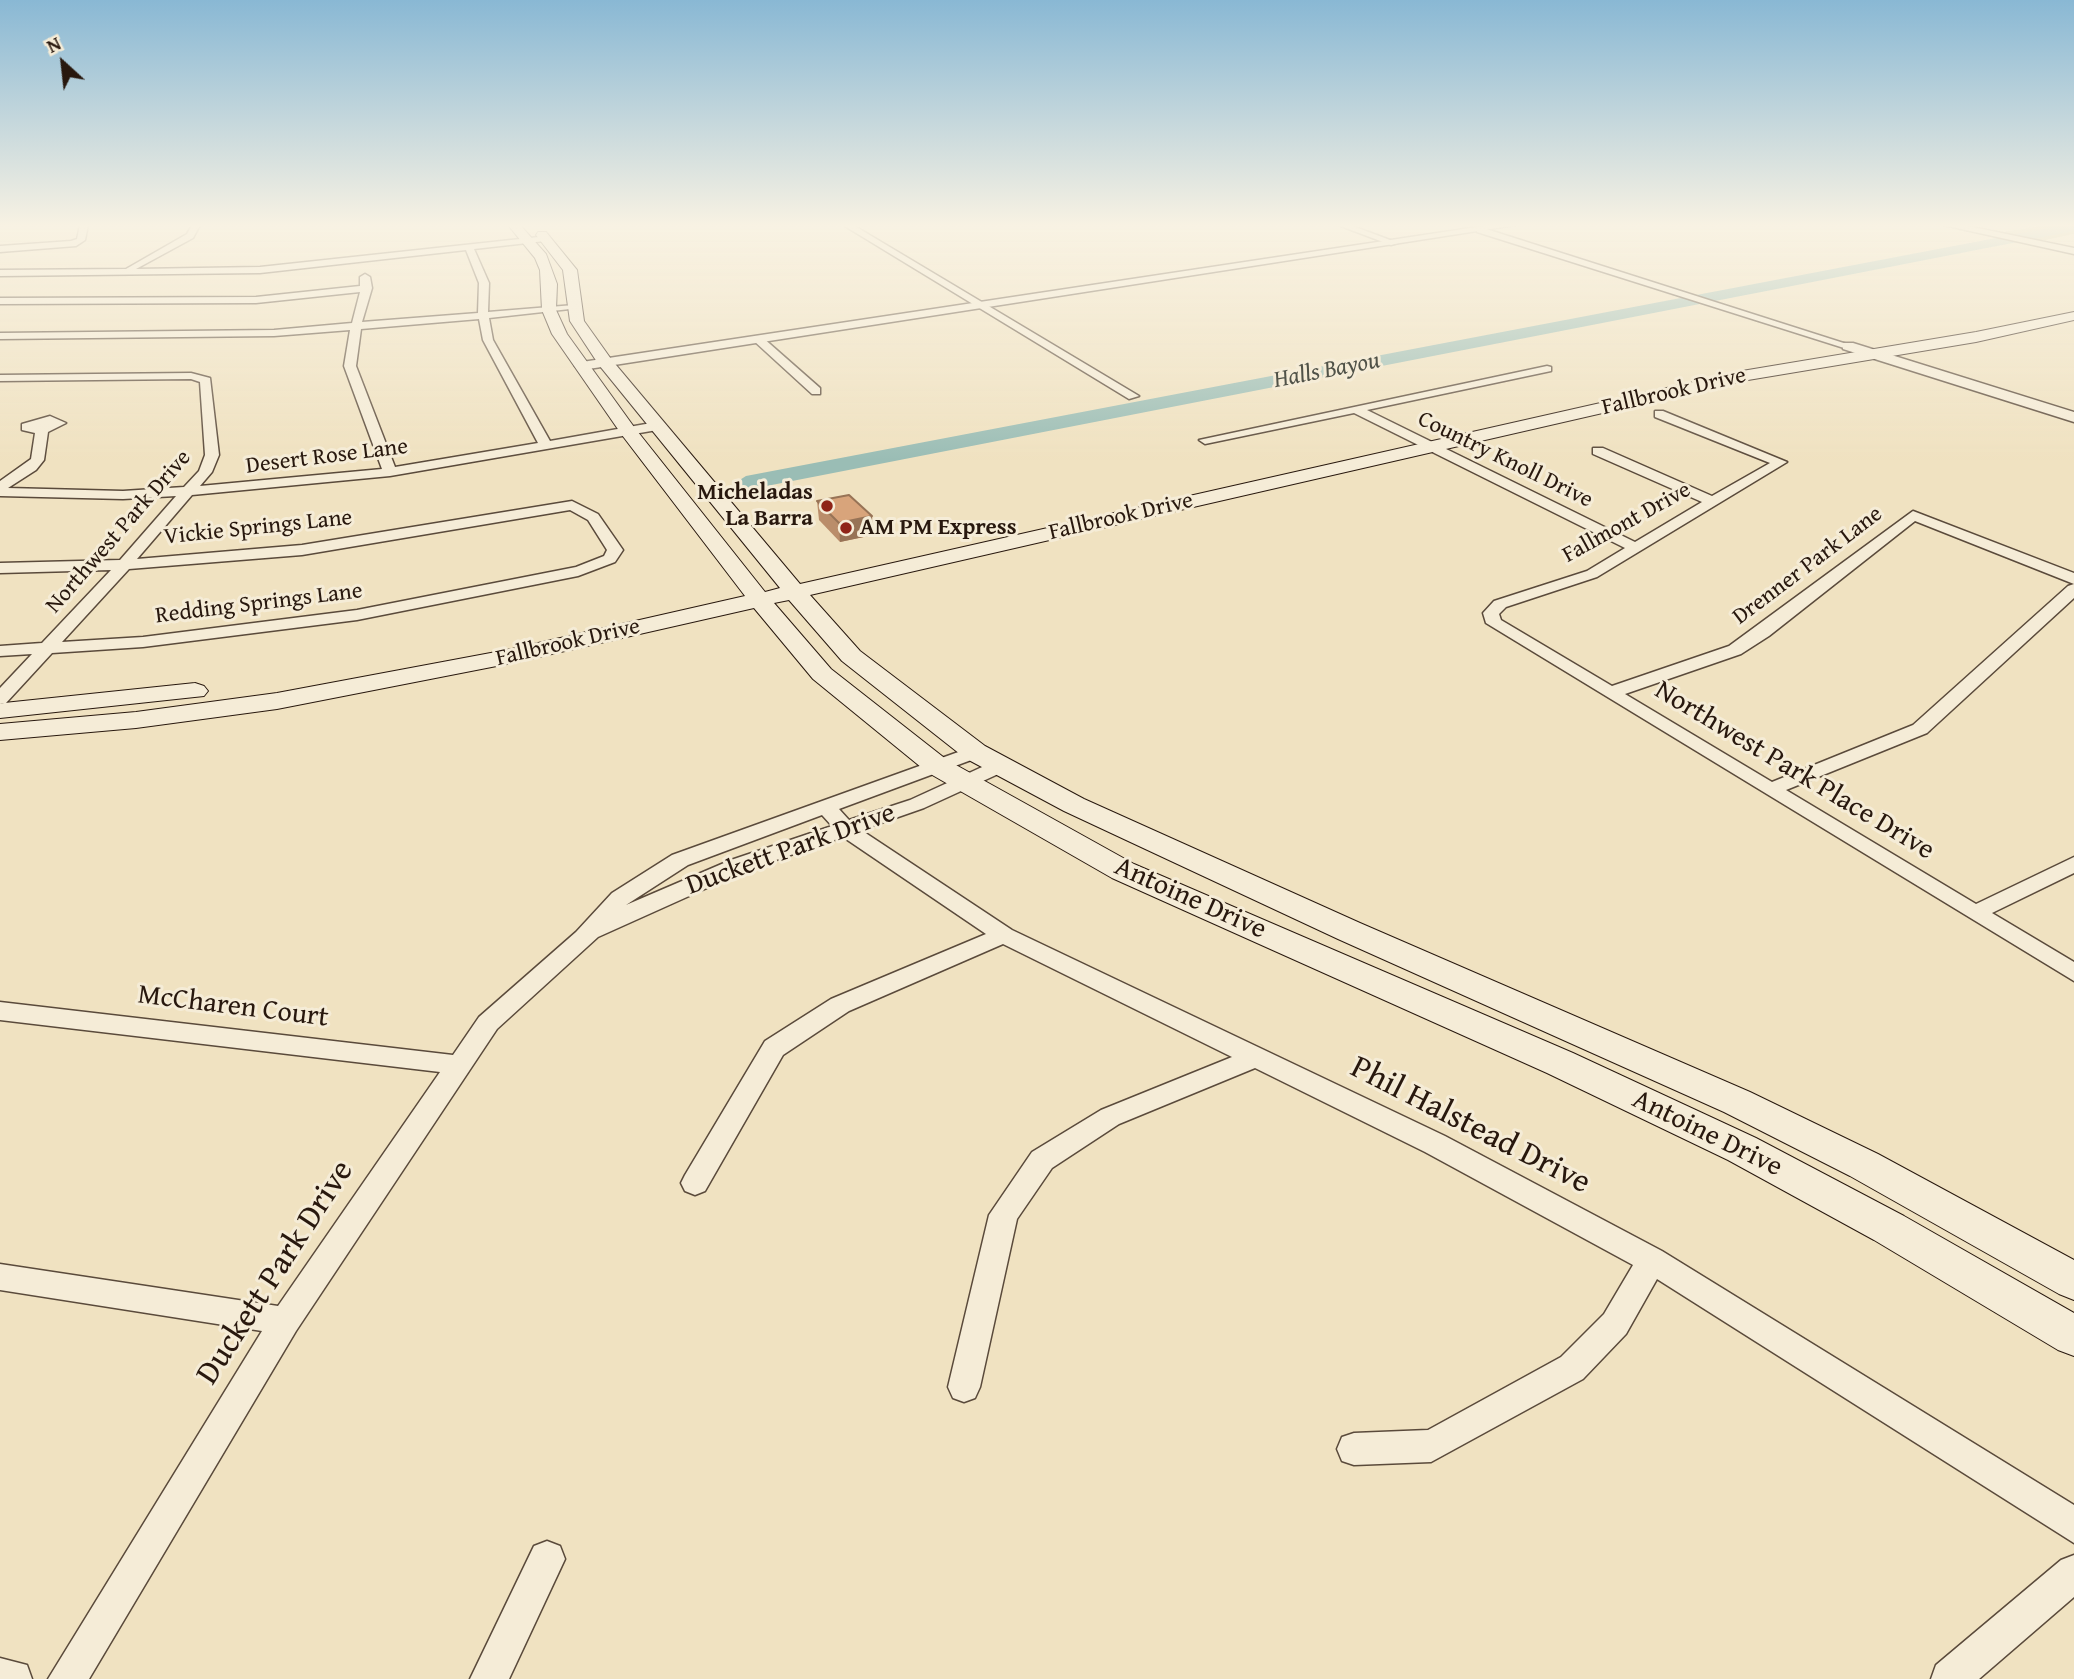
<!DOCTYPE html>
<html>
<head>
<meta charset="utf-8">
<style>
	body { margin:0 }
	#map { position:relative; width:2074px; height:1679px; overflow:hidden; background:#f0e2c1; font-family:"Gentium Book Plus",serif }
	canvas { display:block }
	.north { position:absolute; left:28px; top:28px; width:70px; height:70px; -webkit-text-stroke:5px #f5ecd7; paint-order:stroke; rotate:333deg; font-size:19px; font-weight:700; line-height:28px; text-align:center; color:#28180e }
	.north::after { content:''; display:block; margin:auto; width:24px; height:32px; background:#28180e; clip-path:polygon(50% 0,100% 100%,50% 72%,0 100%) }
</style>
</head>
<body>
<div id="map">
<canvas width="2074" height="1679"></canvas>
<div class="north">N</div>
</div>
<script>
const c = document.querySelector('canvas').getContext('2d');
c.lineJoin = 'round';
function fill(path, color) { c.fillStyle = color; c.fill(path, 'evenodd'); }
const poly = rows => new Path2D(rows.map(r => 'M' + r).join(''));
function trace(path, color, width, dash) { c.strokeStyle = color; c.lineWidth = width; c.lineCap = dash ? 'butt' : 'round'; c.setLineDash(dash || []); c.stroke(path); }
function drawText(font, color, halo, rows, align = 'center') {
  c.font = font + ' "Gentium Book Plus",serif'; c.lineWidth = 6; c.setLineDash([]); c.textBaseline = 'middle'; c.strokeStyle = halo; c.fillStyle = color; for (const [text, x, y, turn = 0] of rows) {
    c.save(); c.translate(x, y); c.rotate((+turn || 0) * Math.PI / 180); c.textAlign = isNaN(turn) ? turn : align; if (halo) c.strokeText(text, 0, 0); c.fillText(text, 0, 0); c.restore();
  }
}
const green = poly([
	[2044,225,2074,225,2074,234,2036,242,1999,233]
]);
const river = poly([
	[2064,225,2074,225,2074,231,746,490,735,483,746,476,2064,225]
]);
const minor = poly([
	[80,225,88,225,85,240,76,246,0,252,0,246,71,241,77,239,80,225],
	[192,225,200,225,193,238,136,269,260,267,548,236,545,241,474,249,489,283,488,312,574,305,579,308,489,318,493,340,550,441,657,422,663,426,657,430,390,476,192,495,137,559,302,545,572,501,598,514,623,550,615,562,578,576,357,620,143,647,52,653,6,703,0,704,0,688,32,654,0,656,0,646,42,643,111,570,0,573,0,563,120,560,176,496,123,499,0,496,0,481,31,459,35,433,22,430,22,424,50,416,66,423,48,432,44,460,36,470,8,488,123,491,184,487,199,471,205,455,200,382,191,379,0,381,0,375,191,373,210,378,219,455,212,472,200,486,382,469,344,366,350,330,274,336,0,339,0,333,274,330,352,323,360,292,256,303,0,304,0,298,256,297,360,286,360,277,365,274,370,277,372,288,362,322,478,313,479,283,466,250,260,273,0,276,0,270,126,269,187,234,192,225],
	[479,319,483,340,538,443,395,467,356,366,361,329,479,319],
	[570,510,588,520,607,550,604,556,576,567,357,610,143,637,62,642,129,569,302,555,570,510],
	[843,225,853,225,1139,396,1129,399,843,225],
	[1338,225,1350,225,1398,243,1391,245,1338,225],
	[1477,228,1483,228,1853,346,1844,348,1477,232,1477,228],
	[754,337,762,337,820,388,820,394,812,394,754,341,754,337],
	[1547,366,1551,367,1551,371,1367,410,1635,542,1702,502,1593,454,1593,448,1603,448,1712,496,1770,463,1655,417,1655,411,1663,411,1787,462,1597,577,1506,607,1499,614,1501,620,1612,686,1729,646,1913,511,2074,573,2074,584,1915,521,1769,636,1741,654,1625,694,1772,782,1913,725,2068,586,2074,584,2074,598,1927,733,1786,790,1976,904,2074,857,2074,873,1992,913,2074,962,2074,981,1486,623,1483,613,1494,601,1587,571,1625,548,1354,413,1205,444,1199,440,1547,366],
	[975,746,985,752,982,756,839,809,849,820,910,800,993,762,1007,762,1010,766,1007,770,924,808,861,830,1012,930,1445,1136,1662,1251,2074,1505,2074,1543,1657,1279,1626,1334,1583,1379,1431,1462,1354,1465,1342,1461,1337,1449,1342,1437,1354,1433,1428,1430,1561,1357,1604,1314,1633,1265,1425,1152,1255,1068,1119,1124,1052,1168,1017,1219,980,1387,975,1398,964,1402,953,1398,948,1387,989,1215,1032,1152,1101,1110,1232,1057,1003,944,849,1011,783,1055,705,1191,695,1195,685,1191,681,1183,685,1175,765,1041,831,999,986,934,843,837,747,870,598,937,497,1029,296,1331,89,1679,48,1679,262,1331,0,1290,0,1264,278,1306,440,1072,0,1020,0,1002,453,1055,479,1017,576,932,612,893,672,855,975,746],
	[822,815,832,826,731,860,626,905,688,865,822,815],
	[547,1541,560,1546,565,1559,509,1679,470,1679,534,1546,547,1541],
	[2074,1555,2074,1597,1979,1679,1931,1679,1936,1665,2061,1560,2074,1555],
	[0,1658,27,1665,32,1679,0,1679,0,1658]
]);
const tertiary = poly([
	[1490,225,1516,225,582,370,575,366,582,362,1490,225],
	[1943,225,1963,225,2074,248,2074,254,1943,225],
	[1843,343,1853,343,2074,412,2074,422,1843,349,1843,343]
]);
const secondary = poly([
	[508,225,520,225,546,254,557,284,556,310,567,334,634,427,765,592,780,588,599,365,570,321,563,270,536,235,538,232,546,232,577,270,584,321,611,359,800,584,1742,371,1976,332,2074,312,2074,320,1976,342,1742,381,810,595,860,651,985,746,1084,799,1360,923,1750,1092,1878,1154,2074,1260,2074,1300,2059,1294,1850,1176,1724,1112,1338,939,1064,811,965,758,842,661,789,600,774,603,831,669,947,760,1134,864,1573,1053,1756,1138,1904,1216,2074,1313,2074,1356,2058,1350,1874,1240,1728,1160,1547,1073,1112,878,927,772,813,679,754,608,512,663,277,709,136,728,0,740,0,724,136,712,277,693,512,649,745,596,622,435,552,334,542,310,540,270,535,258,508,225],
	[195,683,204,686,208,691,204,696,0,718,0,704,4,703,195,683]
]);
const wall = poly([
	[817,501,872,516,873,535,840,542,819,520]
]);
const shadedWall = poly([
	[872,516,873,535,840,542,839,523]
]);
const building = poly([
	[849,495,872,516,839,523,817,501,849,495]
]);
const markers = [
	[827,506,7,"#8f2418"],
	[846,528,7,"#8f2418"]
];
const farStreetnames = [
	["Fallbrook Drive",1674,392,-13],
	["Desert Rose Lane",327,457,-7],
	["Country Knoll Drive",1505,460,26],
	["Fallbrook Drive",1121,517,-13],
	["Fallmont Drive",1627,523,-29],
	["Vickie Springs Lane",258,528,-6],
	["Northwest Park Drive",119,532,-49],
	["Drenner Park Lane",1808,566,-37],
	["Redding Springs Lane",259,604,-7],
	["Fallbrook Drive",568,643,-13]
];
const farPoinames = [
	["Micheladas",813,493],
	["La Barra",813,519],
	["AM PM Express",860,528,"left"]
];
const farWaternames = [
	["Halls Bayou",1327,371,-11]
];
const streetNames = [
	["Northwest Park Place Drive",1794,771,31],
	["Duckett Park Drive",791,850,-20],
	["Antoine Drive",1190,899,24],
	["McCharen Court",233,1007,7],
	["Antoine Drive",1707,1134,26]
];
const nearStreetnames = [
	["Phil Halstead Drive",1470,1126,27],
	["Duckett Park Drive",276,1273,-57]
];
fill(green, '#c2c08d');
fill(river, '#9abdb5');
trace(minor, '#5a4a3b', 3);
trace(tertiary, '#5a4a3b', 3);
trace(secondary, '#28180e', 2);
fill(minor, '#f5ecd7');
fill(tertiary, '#f5ecd7');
fill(secondary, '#f5ecd7');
fill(wall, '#ba8d6a');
fill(shadedWall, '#977356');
fill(building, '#d8a47b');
trace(building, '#977356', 2);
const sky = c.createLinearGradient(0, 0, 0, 460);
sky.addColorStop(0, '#89b8d4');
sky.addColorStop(0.49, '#f8f2e3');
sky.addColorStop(1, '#f8f2e300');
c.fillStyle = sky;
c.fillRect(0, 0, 2074, 460);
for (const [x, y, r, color] of markers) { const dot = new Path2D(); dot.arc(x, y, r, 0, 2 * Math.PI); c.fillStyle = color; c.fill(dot); trace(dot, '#f5ecd7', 2.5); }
drawText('23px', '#28180e', '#f5ecd7', farStreetnames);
drawText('bold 23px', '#28180e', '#f5ecd7', farPoinames, 'right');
drawText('italic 24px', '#505248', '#f5ecd7', farWaternames);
drawText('28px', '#28180e', '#f5ecd7', streetNames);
drawText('33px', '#28180e', '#f5ecd7', nearStreetnames);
</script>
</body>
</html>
